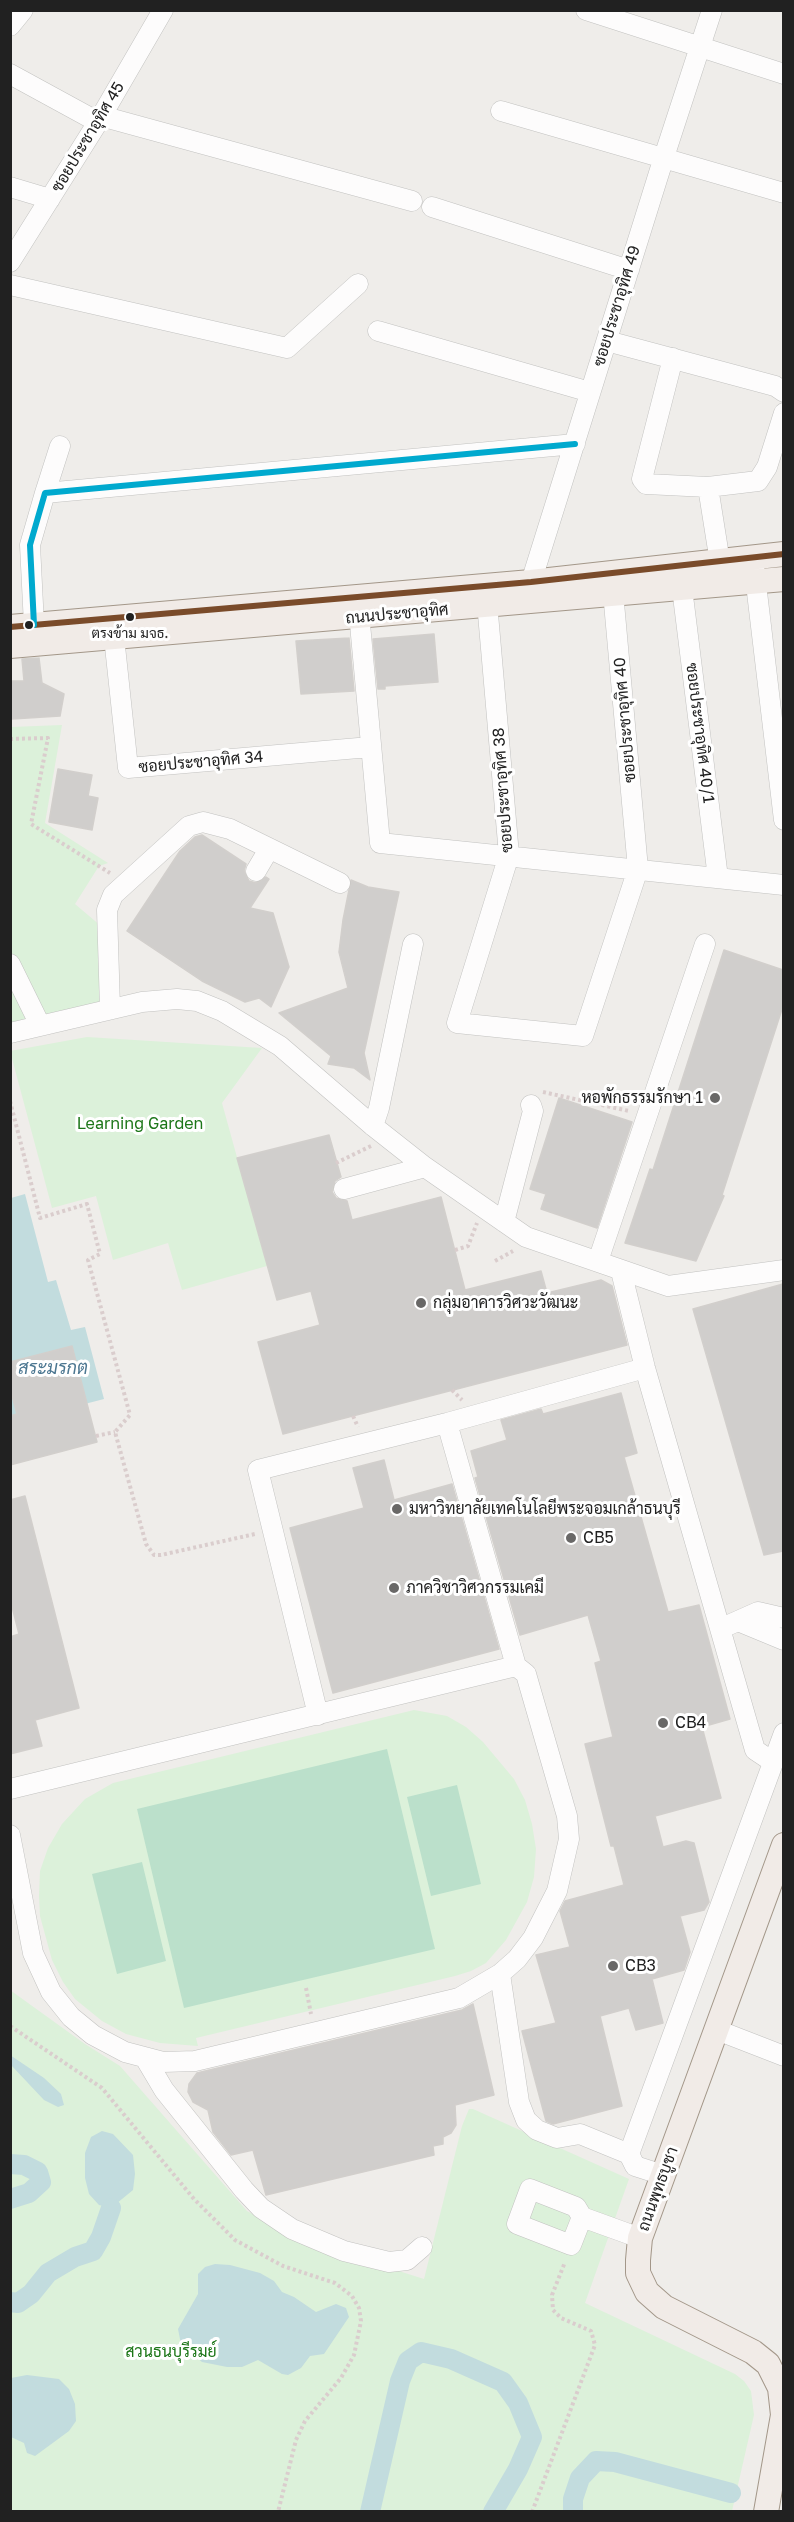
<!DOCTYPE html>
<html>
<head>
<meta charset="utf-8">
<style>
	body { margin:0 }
	#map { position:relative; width:794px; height:2522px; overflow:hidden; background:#efedea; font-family:"Golos Text",sans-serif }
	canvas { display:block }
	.frame { position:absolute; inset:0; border:12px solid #212121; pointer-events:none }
</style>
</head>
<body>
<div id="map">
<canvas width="794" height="2522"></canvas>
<div class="frame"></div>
</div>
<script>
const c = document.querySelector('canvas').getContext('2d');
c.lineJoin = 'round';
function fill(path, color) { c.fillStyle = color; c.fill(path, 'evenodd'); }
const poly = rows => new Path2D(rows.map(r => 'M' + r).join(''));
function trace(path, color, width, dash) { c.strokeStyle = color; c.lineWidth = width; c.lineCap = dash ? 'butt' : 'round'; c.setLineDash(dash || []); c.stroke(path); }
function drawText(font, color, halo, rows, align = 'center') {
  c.font = font + ' "Golos Text",Sarabun,sans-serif'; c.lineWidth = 6; c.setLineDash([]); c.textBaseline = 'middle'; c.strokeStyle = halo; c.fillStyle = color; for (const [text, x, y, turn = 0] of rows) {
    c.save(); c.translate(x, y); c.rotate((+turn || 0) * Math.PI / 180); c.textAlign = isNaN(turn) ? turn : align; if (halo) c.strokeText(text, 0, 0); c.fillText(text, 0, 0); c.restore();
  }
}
const park = poly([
	[62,725,45,823,108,863,99,866,75,904,108,932,110,1008,11,1033,11,727],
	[87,1037,262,1048,222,1103,267,1266,182,1290,168,1243,113,1260,96,1196,52,1208,10,1051],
	[414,1710,447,1716,466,1727,483,1742,514,1779,525,1800,532,1824,536,1849,534,1877,527,1902,506,1940,486,1963,471,1971,455,1976,196,2038,198,2046,160,2043,126,2034,102,2021,75,1999,63,1982,52,1960,40,1916,39,1896,40,1871,48,1848,62,1824,85,1799,113,1783],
	[10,1990,85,2044,120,2066,247,2211,298,2239,424,2279,462,2126,469,2109,473,2109,629,2179,585,2303,735,2374,744,2381,751,2391,754,2415,732,2511,11,2511]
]);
const pitch = poly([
	[387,1749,435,1949,184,2008,137,1809],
	[457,1785,481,1884,431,1896,407,1797],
	[142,1862,166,1961,117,1974,92,1874]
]);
const water = poly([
	[25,1194,48,1282,56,1280,71,1330,85,1327,104,1399,11,1423,11,1198],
	[10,2055,44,2078,61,2094,64,2105,58,2107,44,2100,11,2065],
	[102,2131,113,2134,133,2155,135,2174,133,2190,111,2208,99,2205,89,2194,85,2178,85,2153,91,2137],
	[215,2264,230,2265,260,2273,274,2281,282,2292,294,2297,316,2312,336,2304,346,2308,349,2317,324,2354,310,2356,301,2368,288,2375,282,2374,258,2360,242,2367,227,2367,202,2362,181,2344,178,2329,198,2294,198,2274,205,2267],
	[27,2375,59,2379,69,2389,75,2404,76,2421,69,2431,35,2456,27,2453,24,2443,11,2437,11,2378]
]);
const canal = poly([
	[10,2164,24,2165,38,2172,41,2182,29,2193,10,2199],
	[10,2302,18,2303,31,2294,48,2273,75,2257,93,2251,101,2237,111,2208],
	[370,2512,400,2381,408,2361,421,2352,451,2359,503,2382,518,2403,532,2437,518,2469,493,2512],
	[573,2512,573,2499,580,2478,596,2461,615,2462,731,2493]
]);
const building = poly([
	[434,634,438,682,385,686,385,689,378,689,373,639,434,634],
	[349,638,354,691,301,694,296,641,349,638],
	[39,658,42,683,64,694,60,716,12,719,10,681,24,681,22,659,39,658],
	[58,769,92,775,88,796,98,798,92,830,49,822,58,769],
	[202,835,246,864,244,871,249,881,256,883,266,877,269,879,250,908,273,913,289,967,271,1007,259,998,245,1002,202,981,127,931,180,851,195,837,202,835],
	[351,880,368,887,399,892,364,1053,370,1080,354,1068,328,1064,331,1056,279,1013,348,988,339,952,343,920,351,880],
	[724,950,783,970,783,1006,722,1195,724,1196,696,1261,625,1243,650,1169,653,1170,724,950],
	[559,1098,632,1122,597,1228,541,1209,546,1194,530,1189,559,1098],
	[329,1135,341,1177,335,1181,332,1192,336,1198,347,1201,352,1220,441,1197,465,1290,541,1271,547,1293,601,1280,612,1286,627,1345,283,1434,258,1342,320,1325,311,1291,277,1300,237,1158,329,1135],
	[783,1284,783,1551,764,1555,693,1309,783,1284],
	[72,1346,97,1442,10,1465,10,1416,17,1414,10,1388,10,1362,72,1346],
	[621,1393,637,1453,624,1457,668,1612,699,1605,730,1719,702,1727,721,1798,655,1816,663,1847,686,1841,694,1843,709,1902,704,1910,680,1916,690,1952,684,1970,652,1979,663,2023,636,2030,629,2008,600,2016,622,2106,553,2124,546,2121,522,2031,556,2023,536,1955,570,1947,560,1911,565,1901,624,1885,614,1846,611,1846,585,1744,613,1737,595,1663,601,1661,588,1615,520,1635,475,1478,478,1477,471,1451,507,1440,501,1420,541,1409,543,1414,621,1393],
	[384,1460,394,1500,452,1484,499,1649,333,1693,290,1528,364,1508,353,1468,384,1460],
	[25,1496,79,1708,35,1720,42,1746,10,1754,10,1637,19,1634,10,1599,10,1500,25,1496],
	[473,2004,494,2095,455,2105,456,2125,451,2133,443,2137,443,2144,433,2146,434,2155,266,2195,253,2150,231,2155,213,2132,208,2110,193,2102,188,2092,189,2084,197,2073,462,2010,473,2004]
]);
const path = poly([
	[10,739,48,738,31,824,110,873],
	[543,1092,629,1111],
	[10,1101,40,1218,87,1204,100,1254,88,1260,130,1415,115,1432,146,1544,154,1555,161,1555,255,1534],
	[336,1163,371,1146],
	[455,1250,468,1246,477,1223],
	[495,1261,513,1251],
	[452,1390,462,1400],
	[353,1416,358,1427],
	[96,1436,115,1432],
	[306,1988,311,2014],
	[10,2026,102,2088,194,2199,235,2240,283,2266,335,2283,352,2296,359,2308,361,2321,354,2355,341,2378,305,2421,296,2440,278,2512],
	[532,2512,595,2345,591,2331,561,2318,553,2310,552,2295,565,2262]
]);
const minor = poly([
	[586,10,784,74],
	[10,26,23,10],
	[10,74,98,122],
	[501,111,784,193],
	[101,116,412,201],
	[10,187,50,199],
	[432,207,629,270],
	[10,262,98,122,163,10],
	[10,285,287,348,358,284],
	[378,331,590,392],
	[607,341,775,386,784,392],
	[673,358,642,479,646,484,708,487,758,481,767,467,784,413],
	[708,487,722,575],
	[45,493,60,446],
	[754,567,784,820],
	[682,588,718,878],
	[486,591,509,855,457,1023,583,1036,638,869,612,581],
	[527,595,664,157,712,10],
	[358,602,380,843,784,885],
	[34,625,30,545,45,493,575,444],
	[114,637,128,768,370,747],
	[256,871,269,849],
	[10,964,40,1025],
	[110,1008,107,910,113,895,189,826,203,822,230,829,340,883],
	[10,1033,142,1002,177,999,197,1001,222,1011,280,1046,373,1126,425,1167,526,1237,668,1286,784,1270],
	[373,1126,379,1108,413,944],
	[344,1189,425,1167],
	[504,1222,533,1111,531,1105],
	[598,1261,705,944],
	[621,1271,645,1368,755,1750,773,1762],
	[447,1423,516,1666],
	[738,1621,784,1640],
	[722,1628,758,1612,784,1618],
	[318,1715,258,1470,447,1423,645,1368],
	[10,1789,516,1666,526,1674,567,1816,569,1839,557,1891,533,1938,517,1959,500,1974,459,1998,195,2061,163,2062,125,2052,93,2035,71,2017,51,1992,33,1953,10,1835],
	[500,1974,519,2102,526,2120,537,2130,557,2138,580,2134,629,2154,635,2166,663,2175],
	[717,2030,784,2056],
	[145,2058,164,2090,244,2190,261,2208,292,2229,344,2251,389,2262,407,2260,422,2247],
	[629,2154,784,1733],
	[582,2217,576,2207,530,2189,517,2224,571,2245,582,2217,640,2238]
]);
const major = poly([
	[10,627,531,582,784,554],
	[10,646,784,579],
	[766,2512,783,2415,780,2388,768,2364,753,2352,664,2307,647,2292,638,2273,638,2260,640,2238,784,1845]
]);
const bus1 = poly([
	[10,627,531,582,784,554]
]);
const bus2 = poly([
	[34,625,30,545,45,493,575,444]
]);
const markers = [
	[130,617,5,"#212121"],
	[29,625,5,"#212121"],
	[715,1098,6,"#696867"],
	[421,1303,6,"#696867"],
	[397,1509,6,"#696867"],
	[571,1538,6,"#696867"],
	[394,1588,6,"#696867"],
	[663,1723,6,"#696867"],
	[613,1966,6,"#696867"]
];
const busNames = [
	["ตรงข้าม มจธ.",130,634]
];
const streetNames = [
	["ซอยประชาอุทิศ 45",88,137,-59],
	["ซอยประชาอุทิศ 49",617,306,-73],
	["ถนนประชาอุทิศ",397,614,-5],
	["ซอยประชาอุทิศ 40",625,720,-95],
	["ซอยประชาอุทิศ 40/1",700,733,83],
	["ซอยประชาอุทิศ 34",201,762,-5],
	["ซอยประชาอุทิศ 38",503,790,-94],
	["ถนนพุทธบูชา",658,2189,-70]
];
const poiNames = [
	["หอพักธรรมรักษา 1",703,1098,"right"],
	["กลุ่มอาคารวิศวะวัฒนะ",433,1303],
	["มหาวิทยาลัยเทคโนโลยีพระจอมเกล้าธนบุรี",409,1509],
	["CB5",583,1538],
	["ภาควิชาวิศวกรรมเคมี",406,1588],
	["CB4",675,1723],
	["CB3",625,1966]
];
const parkNames = [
	["Learning Garden",140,1124],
	["สวนธนบุรีรมย์",171,2352]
];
const waterNames = [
	["สระมรกต",53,1368]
];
fill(park, '#dcf1da');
fill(pitch, '#bbe0cb');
fill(water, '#c2dcde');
trace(canal, '#c2dcde', 20);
fill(building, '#d0cecc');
trace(building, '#d2cfcc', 1.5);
trace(minor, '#c2c2c0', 21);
trace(major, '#a39789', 26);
trace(path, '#dacdcd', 4, [3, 3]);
trace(minor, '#fdfcfc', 20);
trace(major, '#f1ebe7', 24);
trace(bus1, '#7a4b2a', 6);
trace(bus2, '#00a9ce', 6);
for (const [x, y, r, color] of markers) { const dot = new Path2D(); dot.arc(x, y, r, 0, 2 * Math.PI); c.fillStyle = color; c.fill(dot); trace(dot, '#fff', 2); }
drawText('14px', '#212121', '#fff', busNames);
drawText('16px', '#212121', '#fff', streetNames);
drawText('16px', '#212121', '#fff', poiNames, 'left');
drawText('16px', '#1c7618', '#fff', parkNames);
drawText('italic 18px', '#4c7791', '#fff', waterNames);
</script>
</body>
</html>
